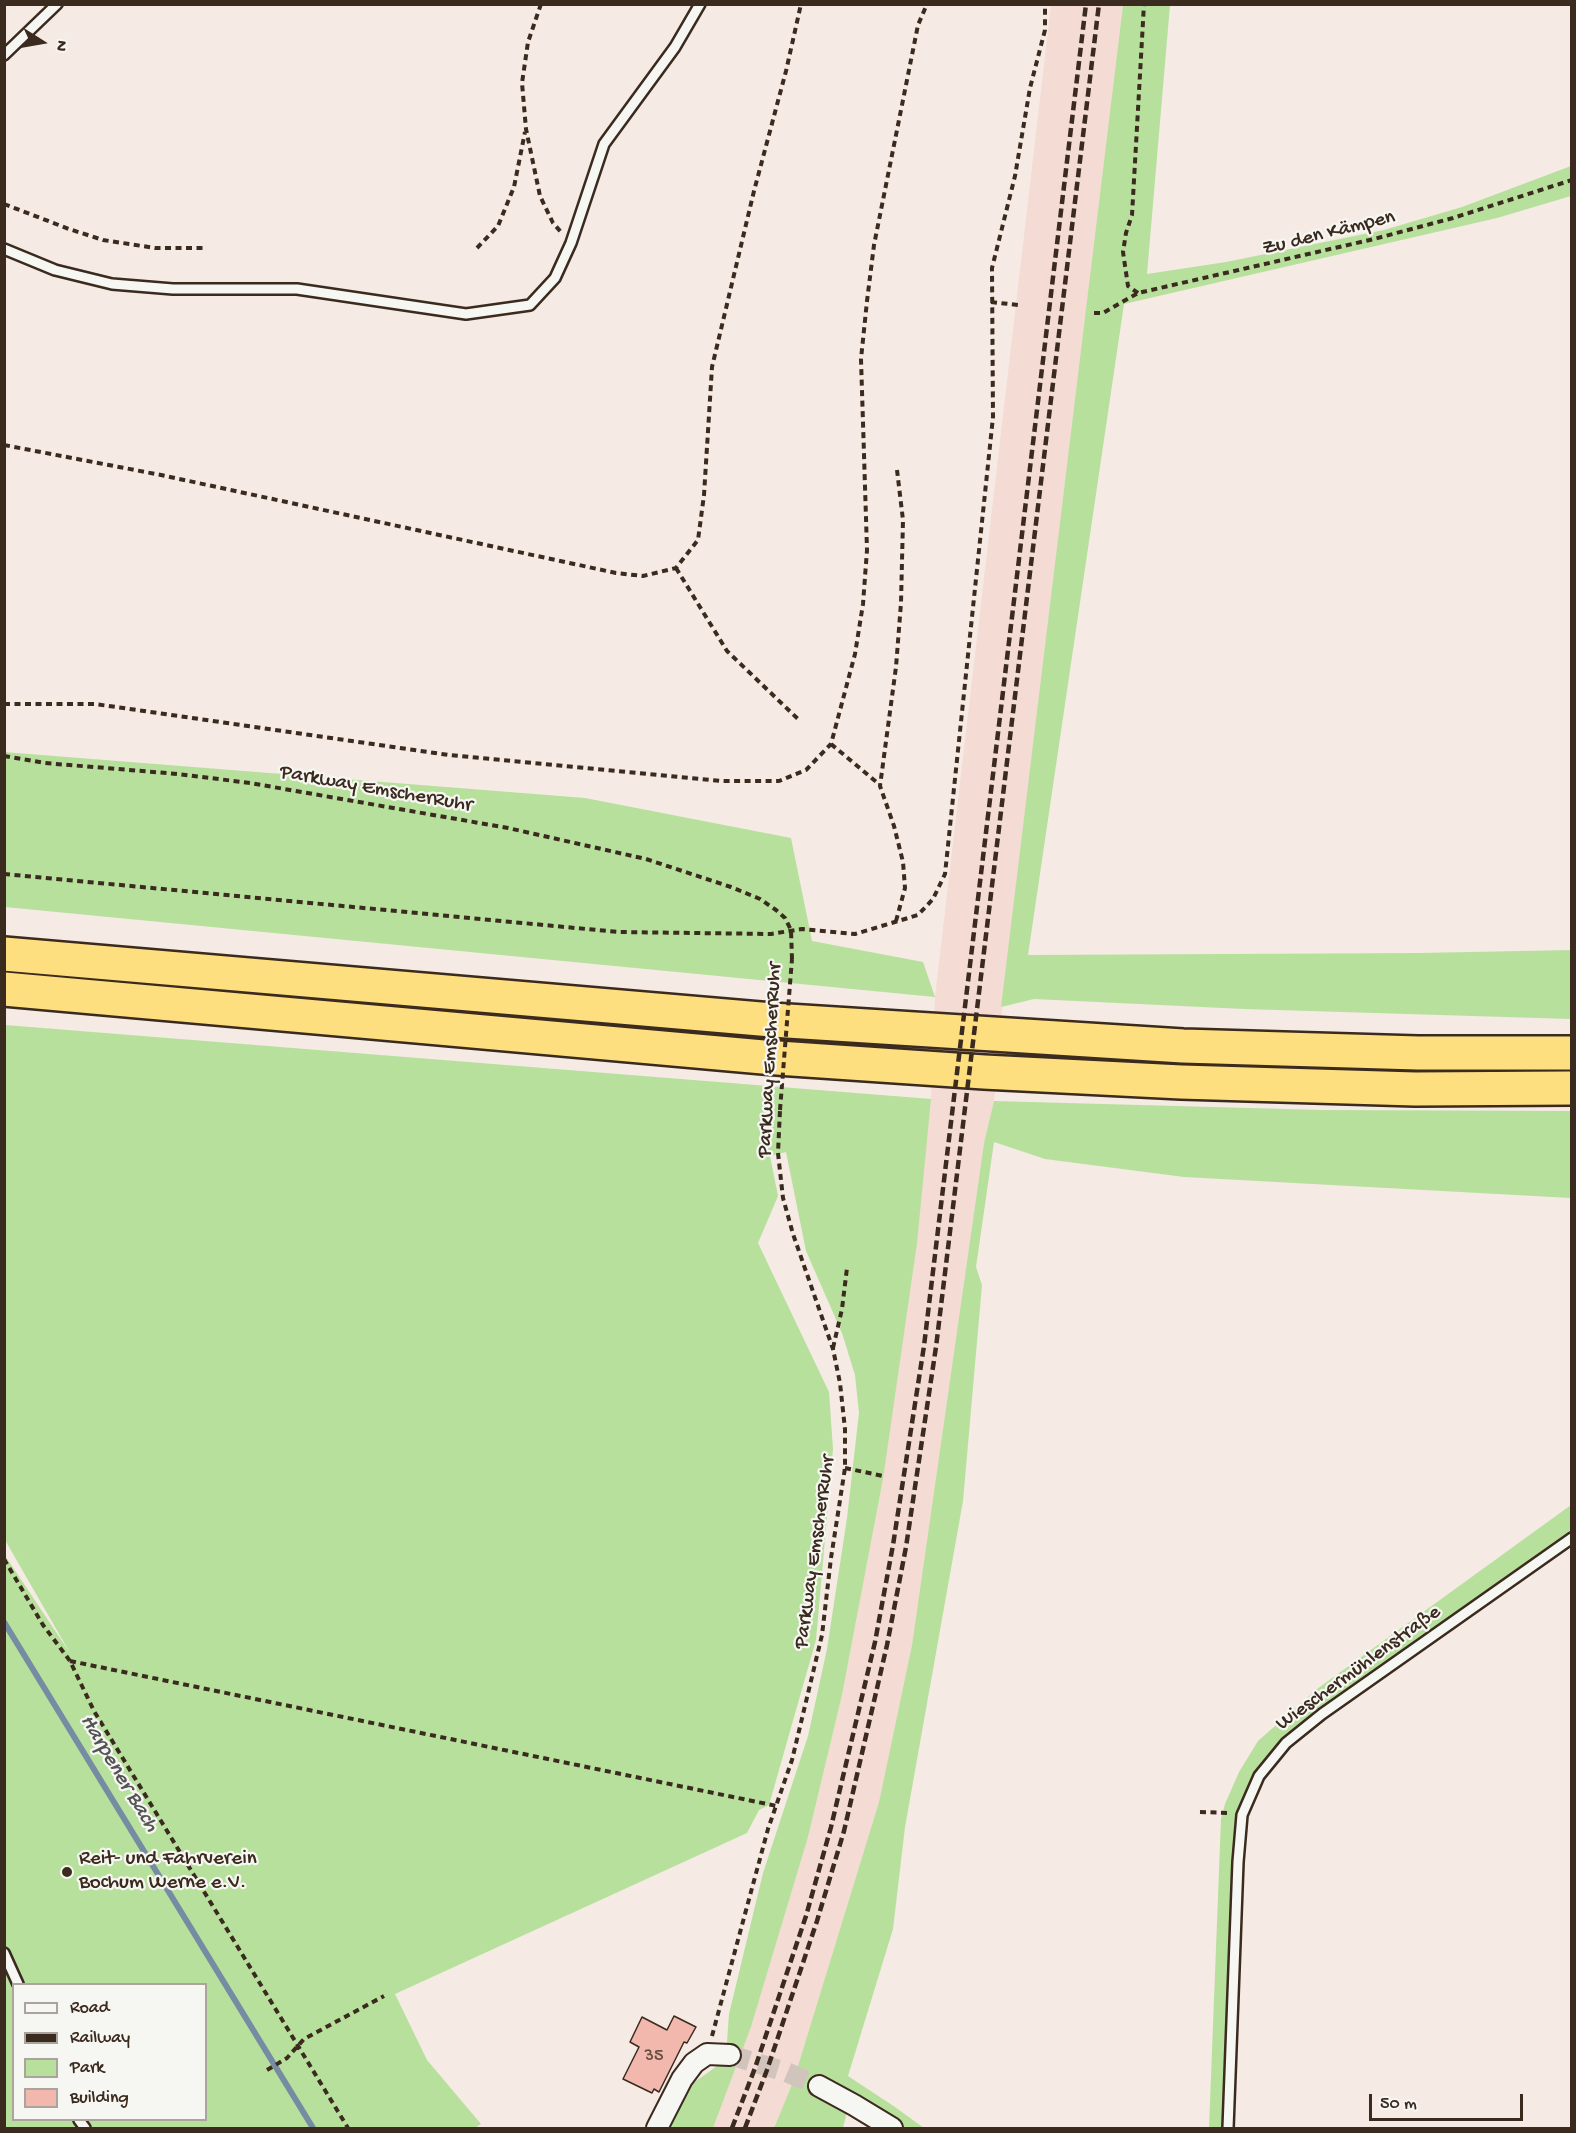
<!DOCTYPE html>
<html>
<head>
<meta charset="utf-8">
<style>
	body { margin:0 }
	#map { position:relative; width:1576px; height:2133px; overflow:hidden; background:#f5eae4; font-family:"Gochi Hand",sans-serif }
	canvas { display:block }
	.frame { position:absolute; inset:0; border:6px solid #3b2a1e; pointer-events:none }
	.legend { position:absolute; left:12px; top:1983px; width:195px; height:138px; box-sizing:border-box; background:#f6f6f2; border:2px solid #aba49d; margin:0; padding:8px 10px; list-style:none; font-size:18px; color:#3b2a1e }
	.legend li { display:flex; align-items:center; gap:12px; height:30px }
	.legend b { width:30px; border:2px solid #aba49d }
	.north { position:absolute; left:12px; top:12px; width:60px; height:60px; -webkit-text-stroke:4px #f6f6f2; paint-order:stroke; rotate:101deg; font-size:16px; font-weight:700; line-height:24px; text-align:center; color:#3b2a1e }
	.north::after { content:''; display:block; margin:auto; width:21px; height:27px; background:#3b2a1e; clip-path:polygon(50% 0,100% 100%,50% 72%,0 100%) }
	.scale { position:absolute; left:1369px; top:2094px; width:154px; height:27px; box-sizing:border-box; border:3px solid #3b2a1e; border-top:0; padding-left:8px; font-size:18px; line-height:21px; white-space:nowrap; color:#3b2a1e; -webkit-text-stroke:4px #f6f6f2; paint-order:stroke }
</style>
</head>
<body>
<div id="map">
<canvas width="1576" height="2133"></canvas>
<div class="frame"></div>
<ul class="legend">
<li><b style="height:8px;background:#f6f6f2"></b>Road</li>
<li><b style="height:8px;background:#3b2a1e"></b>Railway</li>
<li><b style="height:16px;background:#b7e09d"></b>Park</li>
<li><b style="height:16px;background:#f2b8ae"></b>Building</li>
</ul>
<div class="north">N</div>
<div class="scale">50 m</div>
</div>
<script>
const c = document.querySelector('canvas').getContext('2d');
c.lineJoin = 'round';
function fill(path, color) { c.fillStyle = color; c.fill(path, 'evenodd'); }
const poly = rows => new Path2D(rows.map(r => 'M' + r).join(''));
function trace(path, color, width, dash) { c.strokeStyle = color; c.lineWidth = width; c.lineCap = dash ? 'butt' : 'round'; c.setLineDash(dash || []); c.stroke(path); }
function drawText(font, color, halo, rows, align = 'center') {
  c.font = font + ' "Gochi Hand",sans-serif'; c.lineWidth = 4.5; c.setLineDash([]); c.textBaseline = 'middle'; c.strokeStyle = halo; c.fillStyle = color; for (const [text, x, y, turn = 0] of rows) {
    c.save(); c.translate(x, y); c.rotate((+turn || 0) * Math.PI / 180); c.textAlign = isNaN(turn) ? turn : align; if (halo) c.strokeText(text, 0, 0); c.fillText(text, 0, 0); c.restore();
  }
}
const built = poly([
	[1051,5,1123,5,1005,977,994,1101,984,1143,912,1645,879,1802,793,2082,774,2128,713,2128,751,2027,808,1837,842,1695,883,1479,931,1099,935,997]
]);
const green = poly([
	[1123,5,1170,5,1147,274,1226,262,1384,230,1462,207,1571,166,1571,196,1497,218,1124,304,1028,955,1420,953,1571,950,1571,1019,1244,1009,1034,999,1001,1007],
	[4,752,585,798,791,838,812,941,923,962,935,997,5,907],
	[5,1025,931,1099,917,1243,883,1479,842,1695,808,1837,751,2027,713,2128,669,2128,693,2083,720,2064,727,2042,729,2014,763,1873,808,1736,827,1649,847,1518,859,1413,855,1375,842,1333,806,1251,786,1152,770,1156,778,1196,758,1243,829,1392,833,1449,816,1640,769,1805,759,1810,747,1833,395,1994,427,2060,481,2124,475,2128,5,2128,4,1554,70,1653,5,1540],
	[14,1984,206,1984,206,2120,14,2120],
	[994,1101,1322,1110,1571,1111,1571,1198,1184,1177,1045,1159,994,1142,976,1267,982,1285,963,1501,905,1827,893,1929,848,2076,895,2107,924,2128,904,2128,873,2108,848,2108,843,2128,774,2128,793,2082,879,1802,912,1645,984,1143],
	[1571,1505,1571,1532,1370,1676,1309,1716,1280,1742,1254,1774,1238,1808,1235,1821,1227,2069,1223,2128,1209,2128,1221,1819,1225,1804,1239,1772,1258,1741,1317,1689]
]);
const stream = poly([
	[4,1622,313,2128]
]);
const building = poly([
	[674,2016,696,2027,687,2043,684,2042,659,2092,654,2089,652,2093,623,2079,639,2047,630,2042,642,2017,667,2030,674,2016]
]);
const streetTunnel = poly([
	[730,2055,786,2072,819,2086]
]);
const path = poly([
	[541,4,528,42,522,83,526,129,540,196,553,223,561,232],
	[4,204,69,229,103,240,155,248,204,248],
	[477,248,498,226,514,187,525,132],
	[1138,293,1128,286,1123,252,1126,233,1132,215,1144,4],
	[991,302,1018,305],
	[1094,313,1103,313,1138,293,1374,239,1453,218,1572,180],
	[4,445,161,475,616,573,643,576,676,568,698,540,704,495,712,367,754,191,786,71,801,4],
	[676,568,727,651,798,719],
	[4,704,95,704,449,755,721,781,779,781,806,770,831,744,855,654,863,604,867,550,861,359,867,301,874,245,918,25,927,4],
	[831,744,880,785],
	[4,756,45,763,178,774,250,783,508,828,646,859,731,887,760,899,776,910,785,918,791,930,792,959],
	[4,874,618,932,771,934,802,929,855,934,918,915,933,899,945,874,993,417,992,268,1015,176,1030,88,1045,30,1045,4],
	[896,921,905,888,903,862,894,826,880,786,896,667,901,603,903,520,897,470],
	[833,1348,842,1309,847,1268],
	[845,1468,883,1476],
	[4,1559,43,1625,70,1661,94,1711,348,2128],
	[70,1661,777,1806],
	[1200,1812,1229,1813],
	[712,2036,768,1829,792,1760,822,1635,831,1558,845,1468,845,1429,840,1383,833,1349,793,1234,783,1198,778,1153,780,1110],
	[267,2070,287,2058,304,2039,384,1996]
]);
const lane = poly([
	[4,55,57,4],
	[4,249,55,270,112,284,173,289,297,289,466,314,530,305,555,278,571,243,604,144,675,47,700,4],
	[4,1953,18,1984],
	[79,2120,85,2128],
	[1228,2128,1238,1862,1242,1815,1259,1776,1286,1743,1322,1714,1572,1538]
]);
const street = poly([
	[819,2086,854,2105,892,2128],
	[657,2128,682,2079,694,2063,707,2054,730,2055]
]);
const highway = poly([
	[4,954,772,1020,1183,1046,1418,1053,1572,1053],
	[4,989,763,1057,984,1072,1181,1082,1415,1089,1572,1088]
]);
const rail = poly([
	[732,2128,755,2068,806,1916,831,1827,875,1642,893,1545,924,1346,1086,4],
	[745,2128,767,2070,817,1921,844,1831,887,1645,906,1547,936,1347,1099,4]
]);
const pathBridge = poly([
	[780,1110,792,959]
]);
const markers = [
	[67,1872,6,"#3b2a1e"]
];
const numberNames = [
	["35",654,2057]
];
const streetNames = [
	["Zu den Kämpen",1329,234,-14],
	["Parkway EmscherRuhr",376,790,10],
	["Parkway EmscherRuhr",771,1060,-87],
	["Parkway EmscherRuhr",816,1552,-82],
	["Wieschermühlenstraße",1359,1669,-36]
];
const poiNames = [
	["Reit- und Fahrverein",79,1860],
	["Bochum Werne e.V.",79,1884]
];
const waterNames = [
	["Harpener Bach",118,1774,59]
];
fill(built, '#f4dbd4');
fill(green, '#b7e09d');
trace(stream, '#768ca2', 6);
fill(building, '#f2b8ae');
trace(building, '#3b2a1e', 1.5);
trace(streetTunnel, '#d0c4bc', 20, [20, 10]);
trace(lane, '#3b2a1e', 14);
trace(street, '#3b2a1e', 24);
trace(highway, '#3b2a1e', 38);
trace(path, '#3b2a1e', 4, [6, 4.5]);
trace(lane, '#f6f6f2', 9);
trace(street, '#f6f6f2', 20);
trace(highway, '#fedf80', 33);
trace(rail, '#3b2a1e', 4.5, [9, 4.5]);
trace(pathBridge, '#3b2a1e', 4, [6, 4.5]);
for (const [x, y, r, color] of markers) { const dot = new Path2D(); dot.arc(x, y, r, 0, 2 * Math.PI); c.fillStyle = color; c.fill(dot); trace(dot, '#f6f6f2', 2); }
drawText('18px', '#694e42', null, numberNames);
drawText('21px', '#3b2a1e', '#f6f6f2', streetNames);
drawText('21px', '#3b2a1e', '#f6f6f2', poiNames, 'left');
drawText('italic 22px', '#545355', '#f6f6f2', waterNames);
</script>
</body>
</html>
